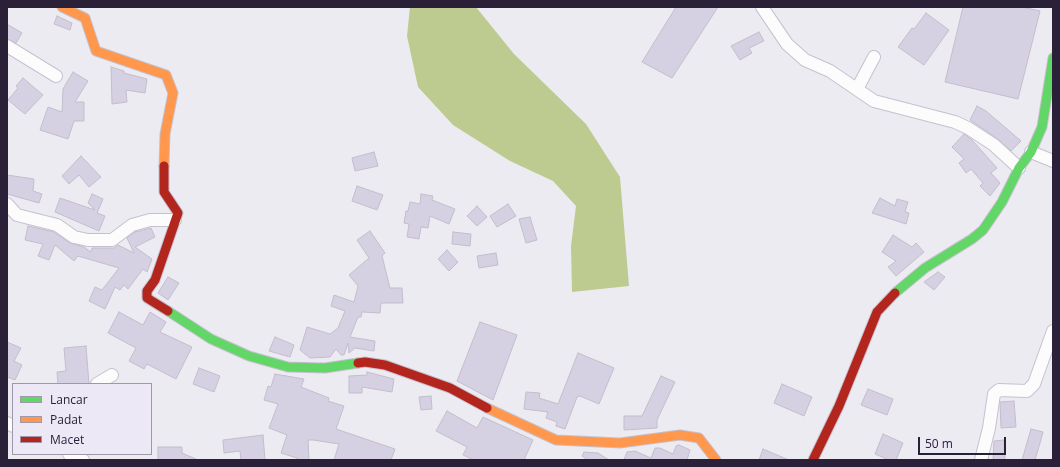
<!DOCTYPE html>
<html>
<head>
<meta charset="utf-8">
<style>
	body { margin:0 }
	#map { position:relative; width:1060px; height:467px; overflow:hidden; background:#edebf2; font-family:"Open Sans",sans-serif }
	canvas { display:block }
	.frame { position:absolute; inset:0; border:8px solid #2a2139; pointer-events:none }
	.legend { position:absolute; left:12px; top:383px; width:140px; height:72px; box-sizing:border-box; background:#ece8f5; border:1px solid #9e98aa; margin:0; padding:5px 7px; list-style:none; font-size:12px; color:#2a2139 }
	.legend li { display:flex; align-items:center; gap:8px; height:20px }
	.legend b { width:20px; border:1px solid #9e98aa }
	.scale { position:absolute; left:918px; top:437px; width:88px; height:18px; box-sizing:border-box; border:2px solid #2a2139; border-top:0; padding-left:5px; font-size:12px; line-height:14px; white-space:nowrap; color:#2a2139; -webkit-text-stroke:3px #ece8f5; paint-order:stroke }
</style>
</head>
<body>
<div id="map">
<canvas width="1060" height="467"></canvas>
<div class="frame"></div>
<ul class="legend">
<li><b style="height:5px;background:#63d668"></b>Lancar</li>
<li><b style="height:5px;background:#ff974d"></b>Padat</li>
<li><b style="height:5px;background:#b3261e"></b>Macet</li>
</ul>
<div class="scale">50 m</div>
</div>
<script>
const c = document.querySelector('canvas').getContext('2d');
c.lineJoin = 'round';
function fill(path, color) { c.fillStyle = color; c.fill(path, 'evenodd'); }
const poly = rows => new Path2D(rows.map(r => 'M' + r).join(''));
function trace(path, color, width, dash) { c.strokeStyle = color; c.lineWidth = width; c.lineCap = dash ? 'butt' : 'round'; c.setLineDash(dash || []); c.stroke(path); }
const water = poly([
	[410,7,476,7,514,54,586,124,620,177,629,286,572,292,571,246,576,206,553,181,510,161,453,125,418,87,407,36]
]);
const building = poly([
	[676,7,718,7,672,78,642,62,676,7],
	[963,7,1022,7,1040,11,1018,99,945,82,963,7],
	[926,13,949,30,924,65,898,47,912,28,914,29,926,13],
	[57,16,72,23,70,30,54,24,57,16],
	[7,24,22,33,16,43,7,39,7,24],
	[759,32,764,41,749,48,752,53,740,60,731,46,759,32],
	[111,67,124,71,124,73,147,79,145,93,126,90,127,102,112,104,111,67],
	[73,72,88,81,75,102,84,102,84,121,74,121,68,139,40,130,48,107,62,112,63,89,73,72],
	[23,78,43,95,25,114,8,100,18,88,16,86,23,78],
	[977,106,986,111,1021,141,1011,151,998,139,970,120,977,106],
	[964,134,972,140,997,168,991,173,1000,183,990,196,980,186,983,183,971,169,966,173,959,163,964,159,952,147,964,134],
	[374,152,378,166,355,171,352,158,374,152],
	[81,156,101,177,89,187,79,175,69,184,62,176,81,156],
	[7,175,34,179,33,191,42,194,39,203,7,194,7,175],
	[357,186,383,195,377,210,352,201,357,186],
	[92,194,103,199,97,213,105,216,99,231,55,212,60,198,95,210,88,203,92,194],
	[421,194,433,196,432,200,455,209,449,224,430,216,428,228,421,227,419,239,407,237,409,224,404,223,406,211,408,211,410,202,420,204,421,194],
	[880,198,895,206,897,199,908,202,905,212,909,213,906,224,872,213,880,198],
	[508,204,516,216,497,227,490,216,508,204],
	[477,206,487,217,477,226,467,216,477,206],
	[530,217,537,240,526,243,519,219,530,217],
	[28,226,54,232,70,243,84,247,91,252,92,248,114,248,118,245,134,253,127,238,135,232,151,228,155,237,135,247,152,259,147,272,143,269,128,289,124,285,120,290,115,287,105,309,89,301,95,287,102,290,119,268,78,256,74,261,55,245,49,260,38,256,43,244,25,240,28,226],
	[370,231,385,253,382,256,390,288,402,288,403,303,381,303,380,313,362,312,361,317,358,317,350,337,375,341,374,351,355,348,349,353,348,343,344,355,341,355,336,349,330,357,310,358,300,350,307,327,330,334,338,328,345,311,331,306,334,295,354,302,358,286,349,275,369,258,357,240,370,231],
	[453,232,471,234,470,246,452,244,453,232],
	[893,235,912,247,916,243,924,252,896,276,888,267,896,261,882,252,893,235],
	[447,250,458,262,449,271,438,259,447,250],
	[496,253,498,265,479,268,477,256,496,253],
	[938,272,945,277,934,290,924,282,938,272],
	[168,277,179,283,168,300,158,293,168,277],
	[119,312,143,325,150,312,166,322,160,332,192,347,176,379,147,364,144,369,129,361,136,348,108,333,119,312],
	[480,322,517,335,493,400,457,381,480,322],
	[275,337,294,345,290,357,269,351,275,337],
	[7,342,21,348,14,361,22,365,15,380,7,377,7,342],
	[86,346,89,384,58,384,57,372,66,371,64,348,86,346],
	[578,353,614,368,599,404,580,396,577,397,565,429,556,426,557,422,546,418,548,412,524,409,526,392,540,393,539,398,558,404,578,353],
	[199,368,220,376,214,392,193,384,199,368],
	[367,372,394,379,392,392,362,387,362,393,349,393,349,376,367,375,367,372],
	[275,374,304,379,301,387,329,398,328,401,344,406,336,429,395,449,391,460,334,460,339,444,313,440,308,440,309,460,297,460,297,458,281,453,287,435,269,428,278,404,264,400,268,386,271,387,275,374],
	[661,376,675,382,657,420,657,428,624,430,624,416,642,416,661,376],
	[782,384,812,397,804,416,774,403,782,384],
	[868,389,893,399,887,415,861,405,868,389],
	[431,396,432,409,421,410,419,397,431,396],
	[1014,401,1016,427,1001,428,1000,402,1014,401],
	[447,411,477,428,483,417,533,440,524,460,474,460,463,455,467,447,436,431,447,411],
	[1031,429,1043,432,1040,443,1035,460,1022,460,1031,429],
	[883,434,903,443,896,460,889,460,875,454,883,434],
	[263,435,265,460,241,460,240,451,224,453,223,440,263,435],
	[1004,440,1005,460,993,460,994,441,1004,440],
	[679,445,690,450,687,460,624,460,627,452,635,451,651,458,655,448,660,448,673,454,676,446,679,445],
	[158,447,182,447,182,453,198,460,158,460,158,447],
	[763,449,789,460,759,460,763,449],
	[584,452,598,453,609,460,588,460,582,456,584,452]
]);
const street = poly([
	[762,7,787,44,805,60,830,71,874,101,955,122,968,128,994,145,1019,168],
	[7,46,56,76],
	[857,89,874,57],
	[1031,152,1053,161],
	[7,204,17,215,57,225,74,237,88,240,112,240,132,225,150,220,175,220],
	[97,384,112,375],
	[7,423,13,426],
	[69,454,83,460],
	[981,460,989,428,994,394,999,390,1027,391,1034,384,1053,331]
]);
const fast = poly([
	[895,293,925,268,972,239,983,230,1002,202,1019,168,1031,152,1042,127,1053,58],
	[168,311,211,339,249,356,288,367,325,368,358,363]
]);
const slow = poly([
	[62,7,85,18,96,51,166,75,173,93,165,134,164,166],
	[487,408,556,440,620,443,680,435,699,438,716,460]
]);
const jam = poly([
	[164,166,164,192,178,213,155,280,147,291,147,298,168,311],
	[358,363,365,362,385,365,450,388,487,408],
	[813,460,839,406,877,312,895,293]
]);
fill(water, '#bdcb91');
fill(building, '#d5d0e2');
trace(building, '#c3bdcc', 1);
trace(street, '#c6c1cf', 14);
trace(fast, '#c6c1cf', 11);
trace(slow, '#c6c1cf', 11);
trace(jam, '#c6c1cf', 11);
trace(street, '#fcfcfd', 12);
trace(fast, '#63d668', 9);
trace(slow, '#ff974d', 9);
trace(jam, '#b3261e', 9);
</script>
</body>
</html>
